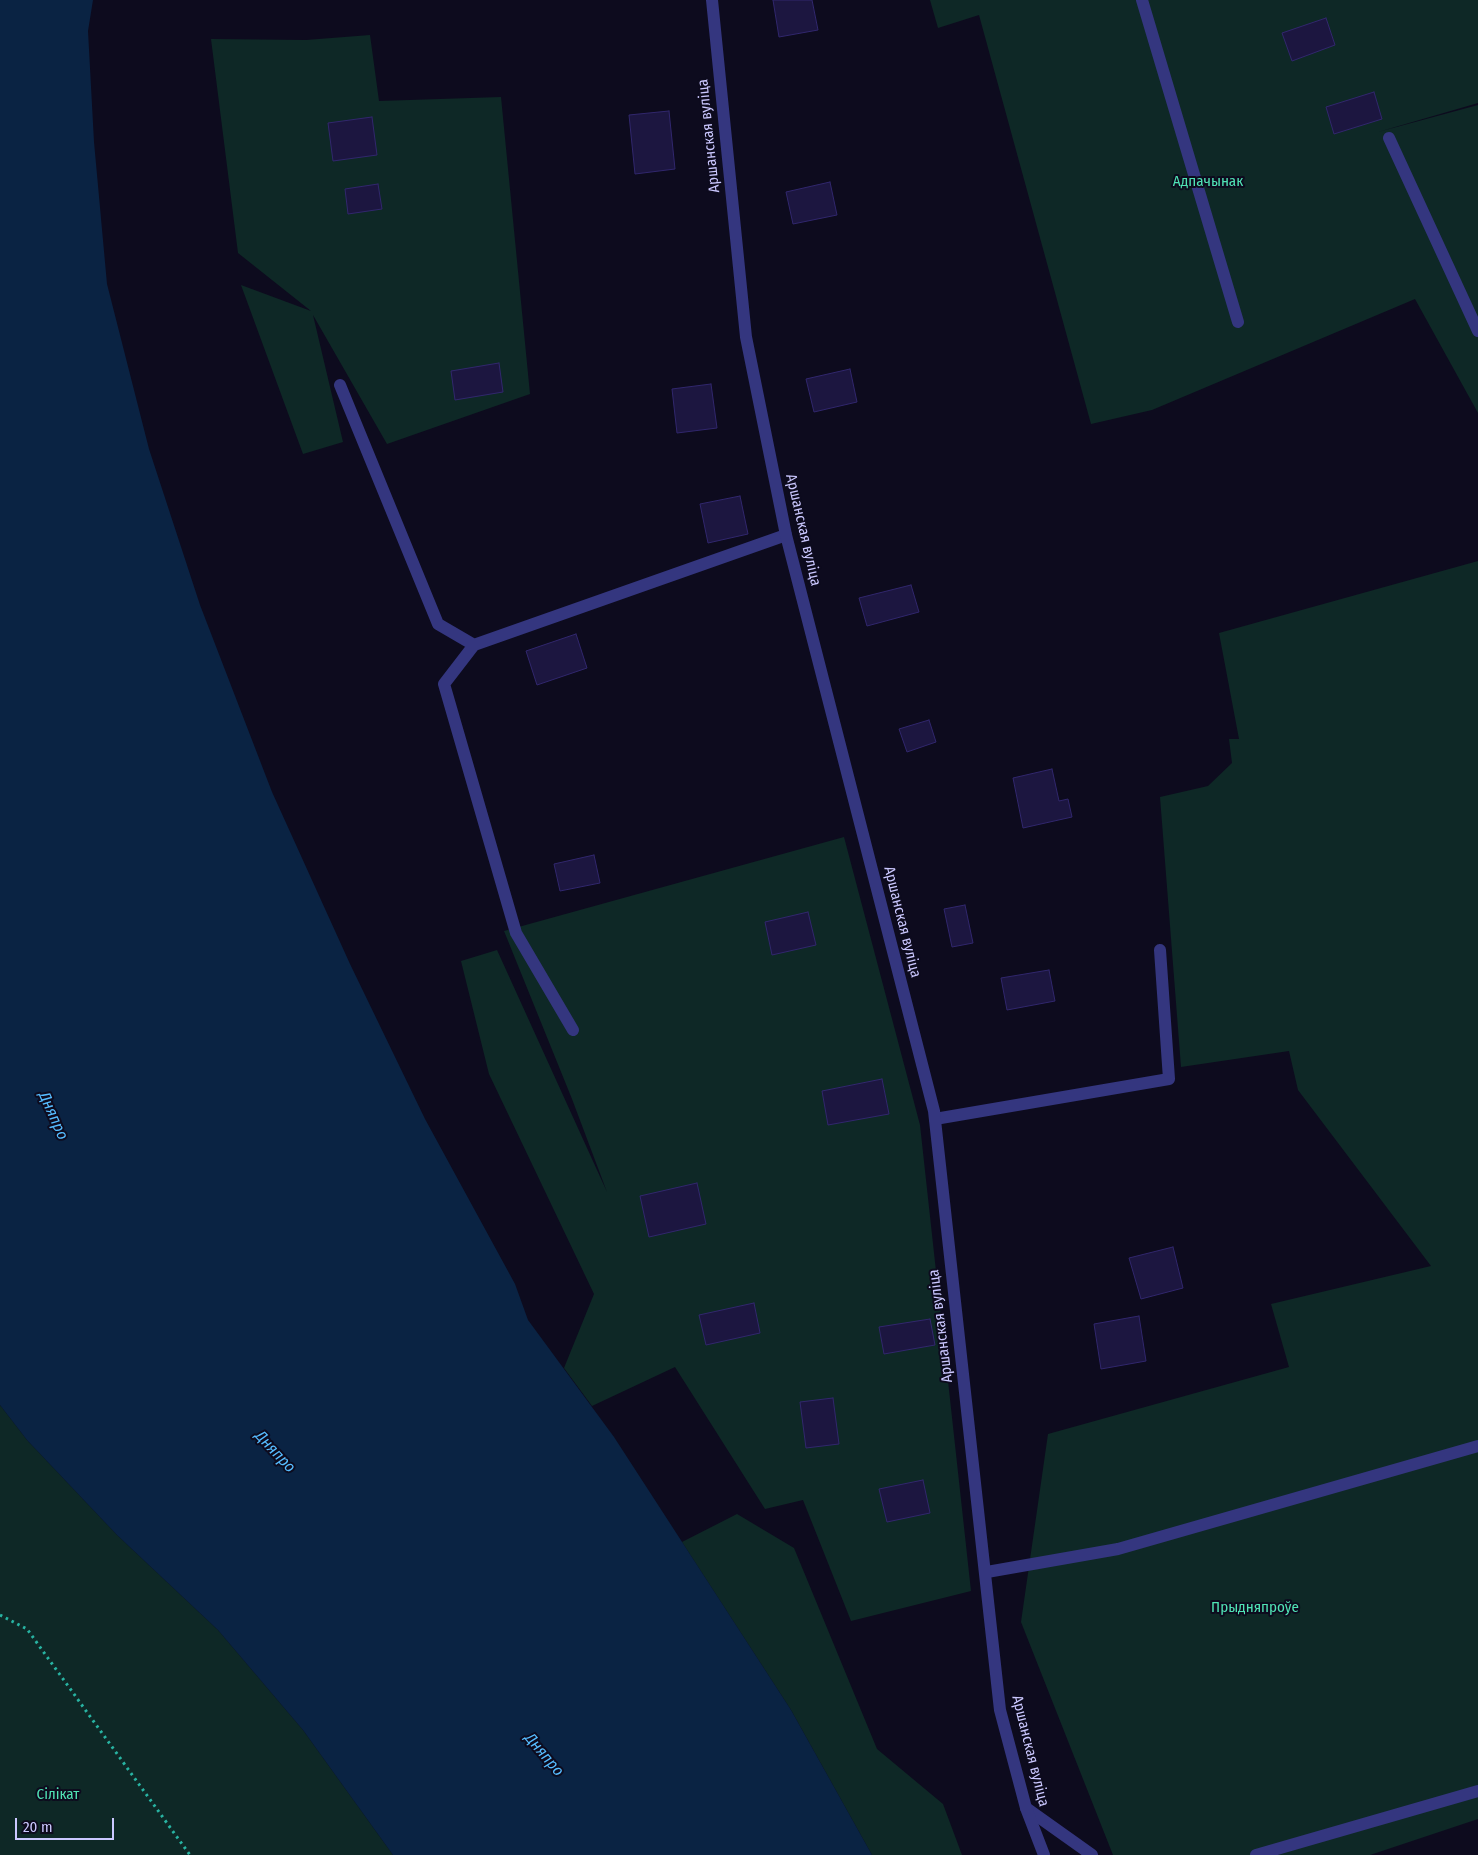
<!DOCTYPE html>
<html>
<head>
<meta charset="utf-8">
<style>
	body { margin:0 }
	#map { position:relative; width:1478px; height:1855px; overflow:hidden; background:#0d0b1e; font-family:"Fira Sans Condensed",sans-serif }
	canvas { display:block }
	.scale { position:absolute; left:15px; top:1818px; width:99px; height:22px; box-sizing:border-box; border:2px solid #cbc8ff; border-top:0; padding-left:6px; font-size:15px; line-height:18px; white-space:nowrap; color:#cbc8ff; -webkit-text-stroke:4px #0d0b1e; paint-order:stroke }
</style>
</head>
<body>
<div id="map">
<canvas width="1478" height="1855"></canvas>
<div class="scale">20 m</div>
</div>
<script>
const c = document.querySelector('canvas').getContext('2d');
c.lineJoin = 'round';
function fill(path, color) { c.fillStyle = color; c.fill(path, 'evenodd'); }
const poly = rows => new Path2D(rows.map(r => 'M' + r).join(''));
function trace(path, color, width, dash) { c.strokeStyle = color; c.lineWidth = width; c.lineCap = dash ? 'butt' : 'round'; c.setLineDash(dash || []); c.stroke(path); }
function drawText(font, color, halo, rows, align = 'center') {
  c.font = font + ' "Fira Sans Condensed",sans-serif'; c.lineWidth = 4; c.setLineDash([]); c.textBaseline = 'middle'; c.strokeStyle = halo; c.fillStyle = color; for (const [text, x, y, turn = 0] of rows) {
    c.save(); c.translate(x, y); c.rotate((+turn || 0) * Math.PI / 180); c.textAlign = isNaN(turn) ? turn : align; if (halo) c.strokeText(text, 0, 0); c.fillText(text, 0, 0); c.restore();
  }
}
const green = poly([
	[930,0,1478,0,1478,103,1378,132,1478,105,1478,413,1415,299,1152,410,1091,424,979,15,938,28],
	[370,35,379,101,501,97,530,394,387,444,313,315,343,442,303,454,241,285,311,311,238,253,211,39,306,40],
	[1478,561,1478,1819,1370,1855,1113,1855,1021,1622,1048,1434,1289,1367,1271,1304,1431,1266,1298,1090,1289,1051,1181,1067,1160,797,1208,786,1232,763,1229,739,1239,739,1219,633],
	[844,837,920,1125,971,1591,851,1621,803,1500,765,1509,675,1367,592,1406,564,1368,594,1294,489,1074,461,961,497,950,607,1192,572,1099,504,931],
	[0,1405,27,1440,117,1535,218,1630,303,1730,393,1855,0,1855],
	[737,1514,794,1548,877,1749,943,1804,962,1855,872,1855,791,1710,682,1542]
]);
const water = poly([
	[0,0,93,0,88,31,94,142,107,284,149,449,200,605,272,792,350,964,425,1119,515,1284,528,1320,614,1437,791,1710,872,1855,393,1855,303,1730,218,1630,117,1535,27,1440,0,1405]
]);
const building = poly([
	[773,0,812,0,818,30,779,37,773,0],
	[1326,18,1335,45,1292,61,1282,33,1326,18],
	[1374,92,1382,119,1334,134,1326,107,1374,92],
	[669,111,675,169,635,174,629,115,669,111],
	[372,117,377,155,333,161,328,123,372,117],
	[830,182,837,215,793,224,786,192,830,182],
	[378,184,382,209,348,214,345,189,378,184],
	[499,363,503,392,455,400,451,371,499,363],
	[850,369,857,402,814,412,806,379,850,369],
	[711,384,717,428,677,433,672,389,711,384],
	[740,496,748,534,708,543,700,504,740,496],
	[911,585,919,612,867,626,859,598,911,585],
	[576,634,587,668,537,685,526,651,576,634],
	[929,720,936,742,907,752,899,729,929,720],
	[1052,769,1059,801,1068,799,1072,817,1023,828,1013,778,1052,769],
	[594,855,600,883,560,891,554,864,594,855],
	[965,905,973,943,952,947,944,909,965,905],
	[808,912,816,945,772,955,765,922,808,912],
	[1049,970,1055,1001,1007,1010,1001,978,1049,970],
	[882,1079,889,1114,828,1125,822,1091,882,1079],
	[697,1183,706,1224,649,1237,640,1196,697,1183],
	[1173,1247,1183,1288,1141,1299,1129,1258,1173,1247],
	[754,1303,760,1333,706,1345,699,1315,754,1303],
	[1139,1316,1146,1361,1101,1369,1094,1324,1139,1316],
	[930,1319,935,1345,884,1354,879,1327,930,1319],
	[833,1398,839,1444,806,1448,800,1402,833,1398],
	[923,1480,930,1513,887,1522,879,1489,923,1480]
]);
const path = poly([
	[0,1615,27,1629,190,1855]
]);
const service = poly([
	[1389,138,1478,331],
	[340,385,438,624,474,645,786,535],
	[474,645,444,684,516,933,573,1030],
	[935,1119,1169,1079,1160,950]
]);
const minor = poly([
	[1142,0,1238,322],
	[987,1572,1118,1549,1478,1446],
	[1026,1808,1092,1855],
	[1256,1855,1478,1791]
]);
const tertiary = poly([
	[712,0,746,337,786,535,934,1111,1000,1710,1026,1808,1044,1855]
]);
const streetNames = [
	["Аршанская вуліца",709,136,-96],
	["Аршанская вуліца",803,530,77],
	["Аршанская вуліца",902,922,76],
	["Аршанская вуліца",941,1326,-97],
	["Аршанская вуліца",1030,1751,76]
];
const parkNames = [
	["Адпачынак",1208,182],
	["Прыдняпроўе",1255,1608],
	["Сілікат",58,1795]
];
const waterNames = [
	["Дняпро",53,1116,66],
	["Дняпро",275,1452,47],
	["Дняпро",544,1755,50]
];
fill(green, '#0e2826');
fill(water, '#0a2343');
fill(building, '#1c1640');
trace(building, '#31276d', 1);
trace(path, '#28b3a2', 3, [2.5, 4]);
trace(service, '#34367f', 12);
trace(minor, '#34367f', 12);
trace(tertiary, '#34367f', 12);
drawText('15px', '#cbc8ff', '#0d0b1e', streetNames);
drawText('15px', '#50e3b5', '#0d0b1e', parkNames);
drawText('italic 16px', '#56bcff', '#0d0b1e', waterNames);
</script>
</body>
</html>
